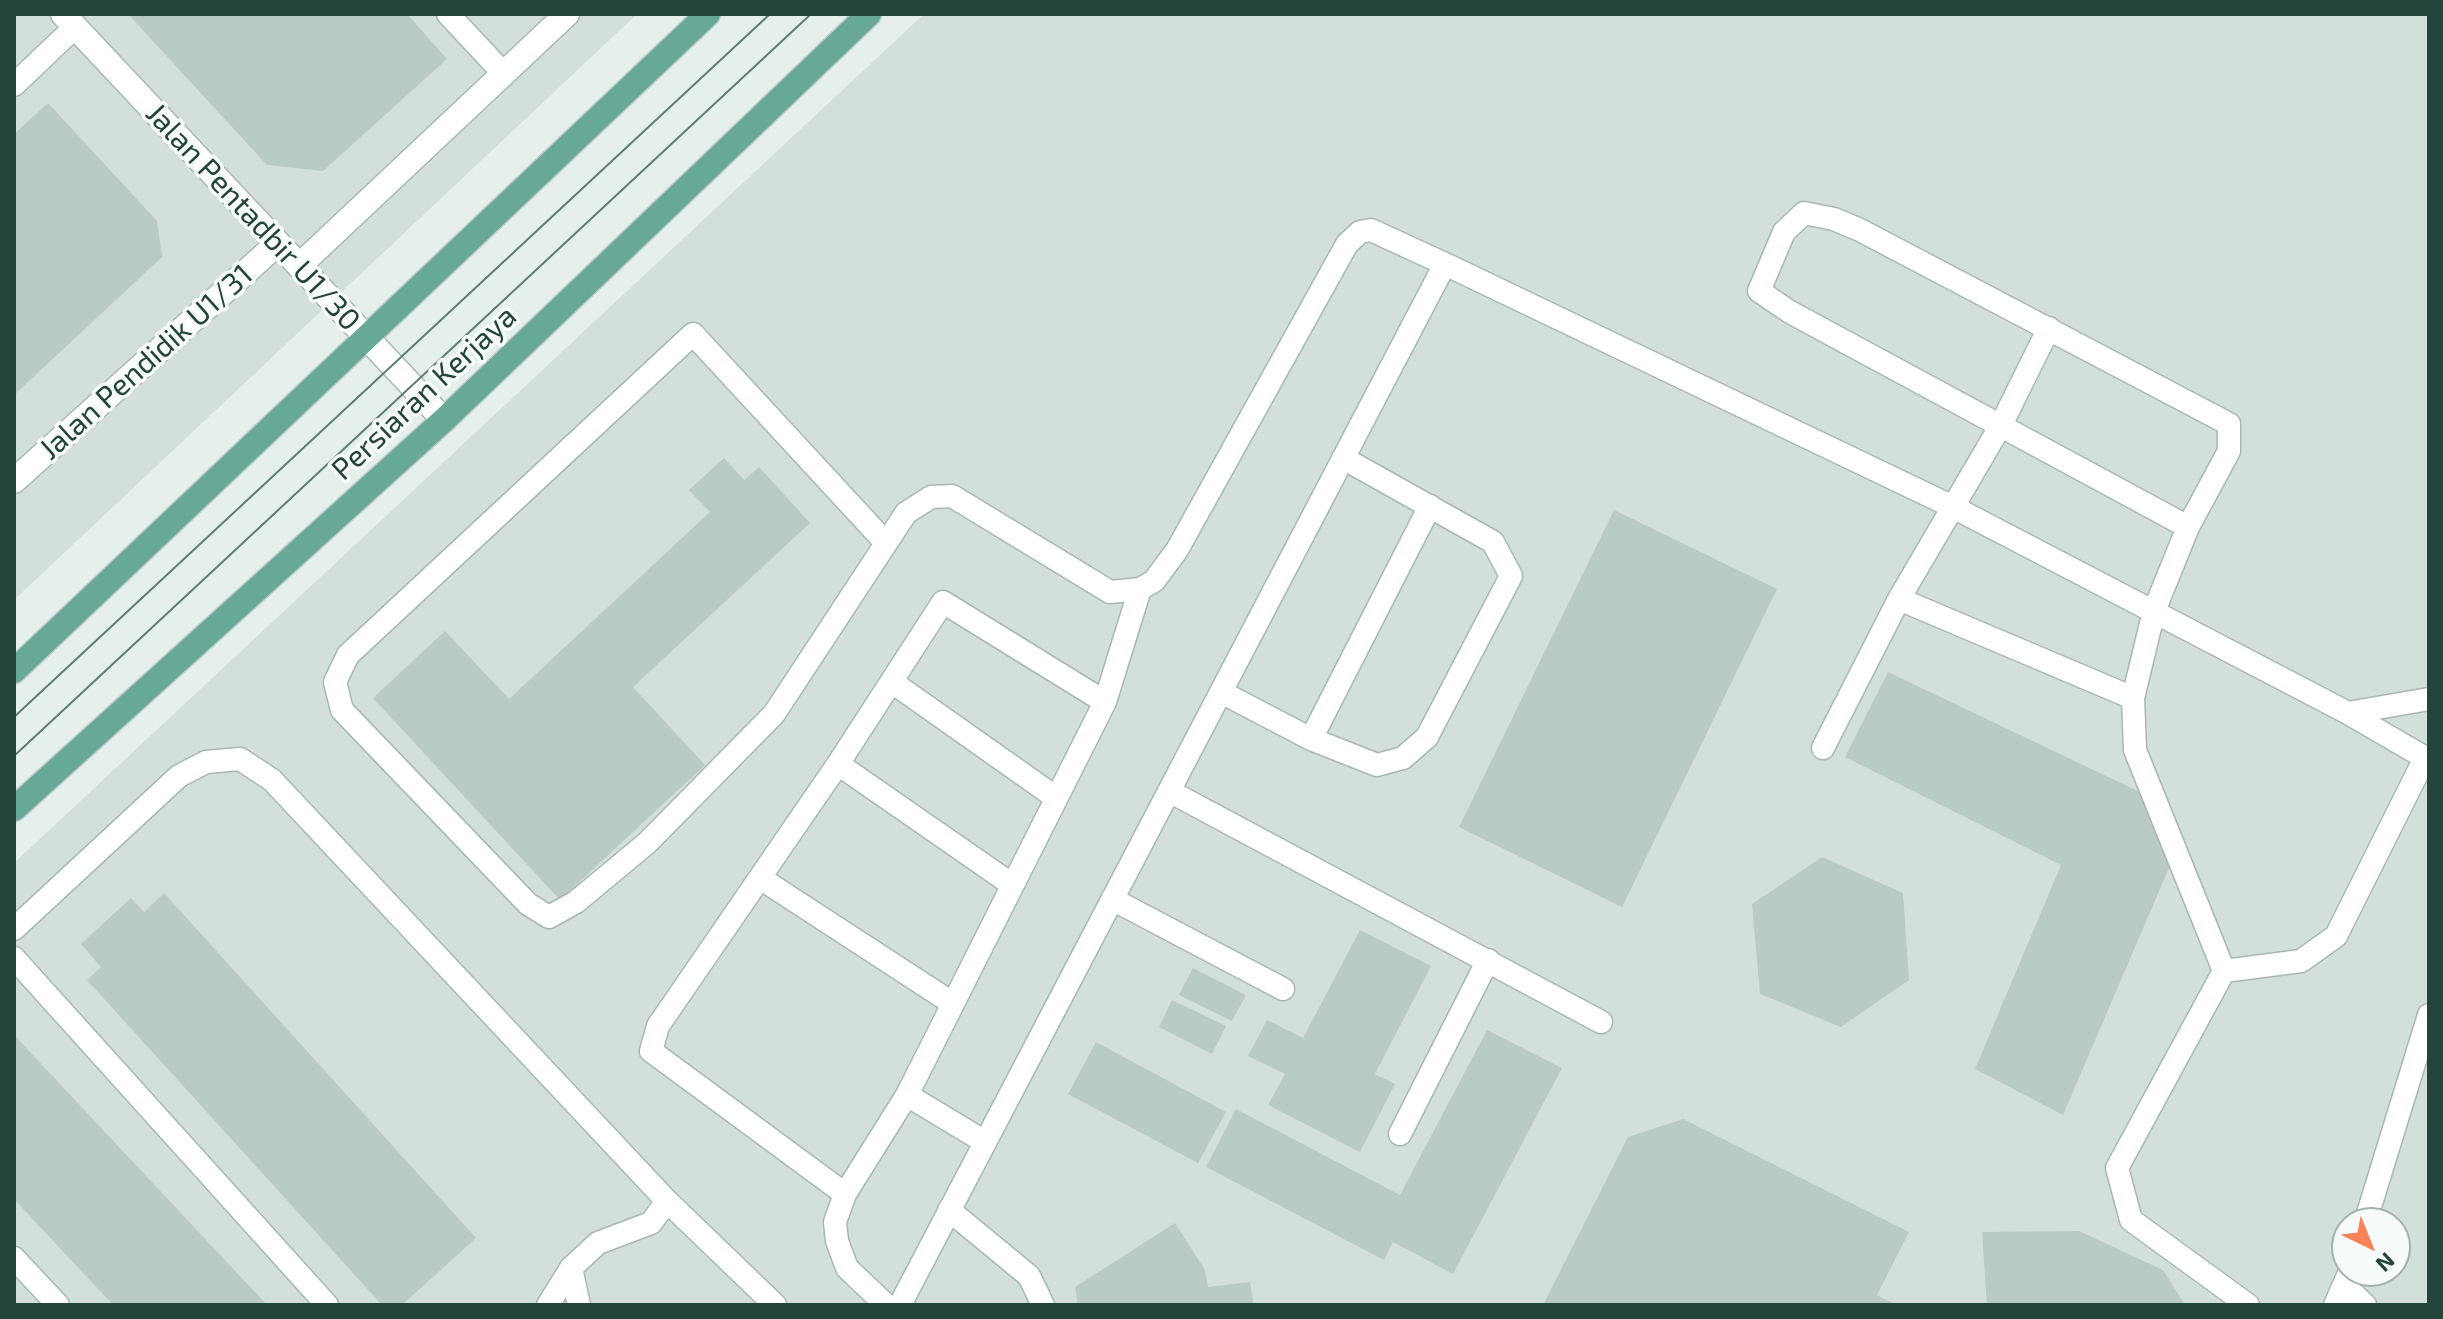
<!DOCTYPE html>
<html>
<head>
<meta charset="utf-8">
<style>
	body { margin:0 }
	#map { position:relative; width:2443px; height:1319px; overflow:hidden; background:#e5efeb; font-family:"Exo 2",sans-serif }
	canvas { display:block }
	.frame { position:absolute; inset:0; border:16px solid #22443b; pointer-events:none }
	.north { position:absolute; left:2331px; top:1207px; width:80px; height:80px; box-sizing:border-box; background:#f7fbf9; border:2px solid #a2b2ad; border-radius:50%; rotate:137deg; font-size:22px; font-weight:700; line-height:32px; text-align:center; color:#22443b }
	.north::after { content:''; display:block; margin:auto; width:28px; height:36px; background:#fc8257; clip-path:polygon(50% 0,100% 100%,50% 72%,0 100%) }
</style>
</head>
<body>
<div id="map">
<canvas width="2443" height="1319"></canvas>
<div class="frame"></div>
<div class="north">N</div>
</div>
<script>
const c = document.querySelector('canvas').getContext('2d');
c.lineJoin = 'round';
function fill(path, color) { c.fillStyle = color; c.fill(path, 'evenodd'); }
const poly = rows => new Path2D(rows.map(r => 'M' + r).join(''));
function trace(path, color, width, dash) { c.strokeStyle = color; c.lineWidth = width; c.lineCap = dash ? 'butt' : 'round'; c.setLineDash(dash || []); c.stroke(path); }
function drawText(font, color, halo, rows, align = 'center') {
  c.font = font + ' "Exo 2",sans-serif'; c.lineWidth = 7; c.setLineDash([]); c.textBaseline = 'middle'; c.strokeStyle = halo; c.fillStyle = color; for (const [text, x, y, turn = 0] of rows) {
    c.save(); c.translate(x, y); c.rotate((+turn || 0) * Math.PI / 180); c.textAlign = isNaN(turn) ? turn : align; if (halo) c.strokeText(text, 0, 0); c.fillText(text, 0, 0); c.restore();
  }
}
const built = poly([
	[14,14,637,14,14,600],
	[924,14,2429,14,2429,1305,14,1305,14,863],
	[2347,1223,2395,1223,2395,1271,2347,1271]
]);
const building = poly([
	[128,14,407,14,447,59,323,171,267,165],
	[48,103,157,221,162,257,14,395,14,134],
	[724,458,744,480,759,467,810,523,633,687,705,765,560,900,373,698,445,631,509,699,710,512,689,490],
	[1614,510,1777,589,1622,907,1459,827],
	[1888,672,2144,794,2172,861,2063,1115,1975,1069,2061,865,1845,757],
	[1822,857,1903,893,1909,980,1841,1027,1760,994,1752,904],
	[164,893,476,1238,402,1305,382,1305,87,980,101,967,81,944,131,898,144,912],
	[1360,930,1431,966,1375,1074,1395,1084,1360,1152,1268,1105,1285,1074,1248,1056,1267,1020,1303,1038],
	[1193,968,1246,995,1232,1021,1179,995],
	[1172,1000,1226,1026,1212,1054,1159,1027],
	[1487,1030,1562,1068,1453,1274,1393,1242,1384,1260,1206,1167,1236,1109,1400,1195],
	[14,1035,267,1305,113,1305,14,1199],
	[1096,1042,1226,1112,1198,1163,1068,1094],
	[1683,1119,1909,1232,1877,1295,1897,1305,1543,1305,1628,1137],
	[1175,1223,1205,1270,1208,1287,1250,1282,1254,1305,1078,1305,1075,1287],
	[2079,1231,2163,1270,2185,1305,1987,1305,1982,1232]
]);
const service = poly([
	[448,14,504,74],
	[14,85,75,27],
	[2188,527,1790,312,1759,291,1784,232,1804,213,1834,219,1860,230,2229,424,2229,451,2188,527,2154,611,2133,698,2135,750,2224,971,2301,961,2336,936,2425,758],
	[886,543,693,334,348,655,335,682,342,710,528,904,549,917,576,902,647,843,774,714,906,513,931,497,952,496,1110,592,1140,589,1154,581,1177,550,1347,244,1360,232,1371,230,1445,264],
	[1899,599,2133,698],
	[892,682,1055,797],
	[1221,692,1311,739,1377,765,1403,758,1427,737,1511,576,1493,542,1343,458],
	[2348,713,2429,699],
	[1311,739,1430,506],
	[1823,748,1899,599,2001,425,2049,328],
	[838,764,658,1026,651,1051,845,1194],
	[1169,791,1601,1022],
	[760,878,952,1003],
	[1011,884,838,764,943,602,1105,702],
	[1112,899,1283,989],
	[14,929,179,776,206,762,240,759,272,780,667,1201,775,1305],
	[14,958,327,1305],
	[2224,971,2117,1168,2131,1220,2248,1305],
	[907,1095,985,1142],
	[1400,1134,1488,960],
	[949,1210,1029,1276,1043,1305],
	[2365,1223,2429,1015],
	[14,1258,58,1305],
	[2345,1286,2365,1305],
	[548,1305,571,1268],
	[579,1305,571,1268,598,1243,651,1223,667,1201],
	[886,1305,847,1268,837,1241,835,1222,845,1194,907,1095,1105,702,1140,589],
	[900,1305,1445,264,1953,507,2348,713,2429,760],
	[2335,1305,2350,1271]
]);
const minor = poly([
	[63,14,444,420],
	[299,266,567,14],
	[14,481,278,243]
]);
const primary = poly([
	[14,671,708,14],
	[14,809,444,420,869,14]
]);
const tram = poly([
	[14,717,770,14],
	[14,756,811,14]
]);
const streetNames = [
	["Jalan Pentadbir U1/30",253,217,47],
	["Jalan Pendidik U1/31",146,362,-42],
	["Persiaran Kerjaya",424,393,-43]
];
fill(built, '#d3e0da');
fill(building, '#bacbc4');
trace(service, '#a7b8b3', 25);
trace(minor, '#a7b8b3', 27);
trace(primary, '#c1cbc8', 27);
trace(service, '#fff', 22);
trace(minor, '#fff', 24);
trace(primary, '#67a898', 24);
trace(tram, '#5d7f76', 2);
drawText('30px', '#22443b', '#f7fbf9', streetNames);
</script>
</body>
</html>
